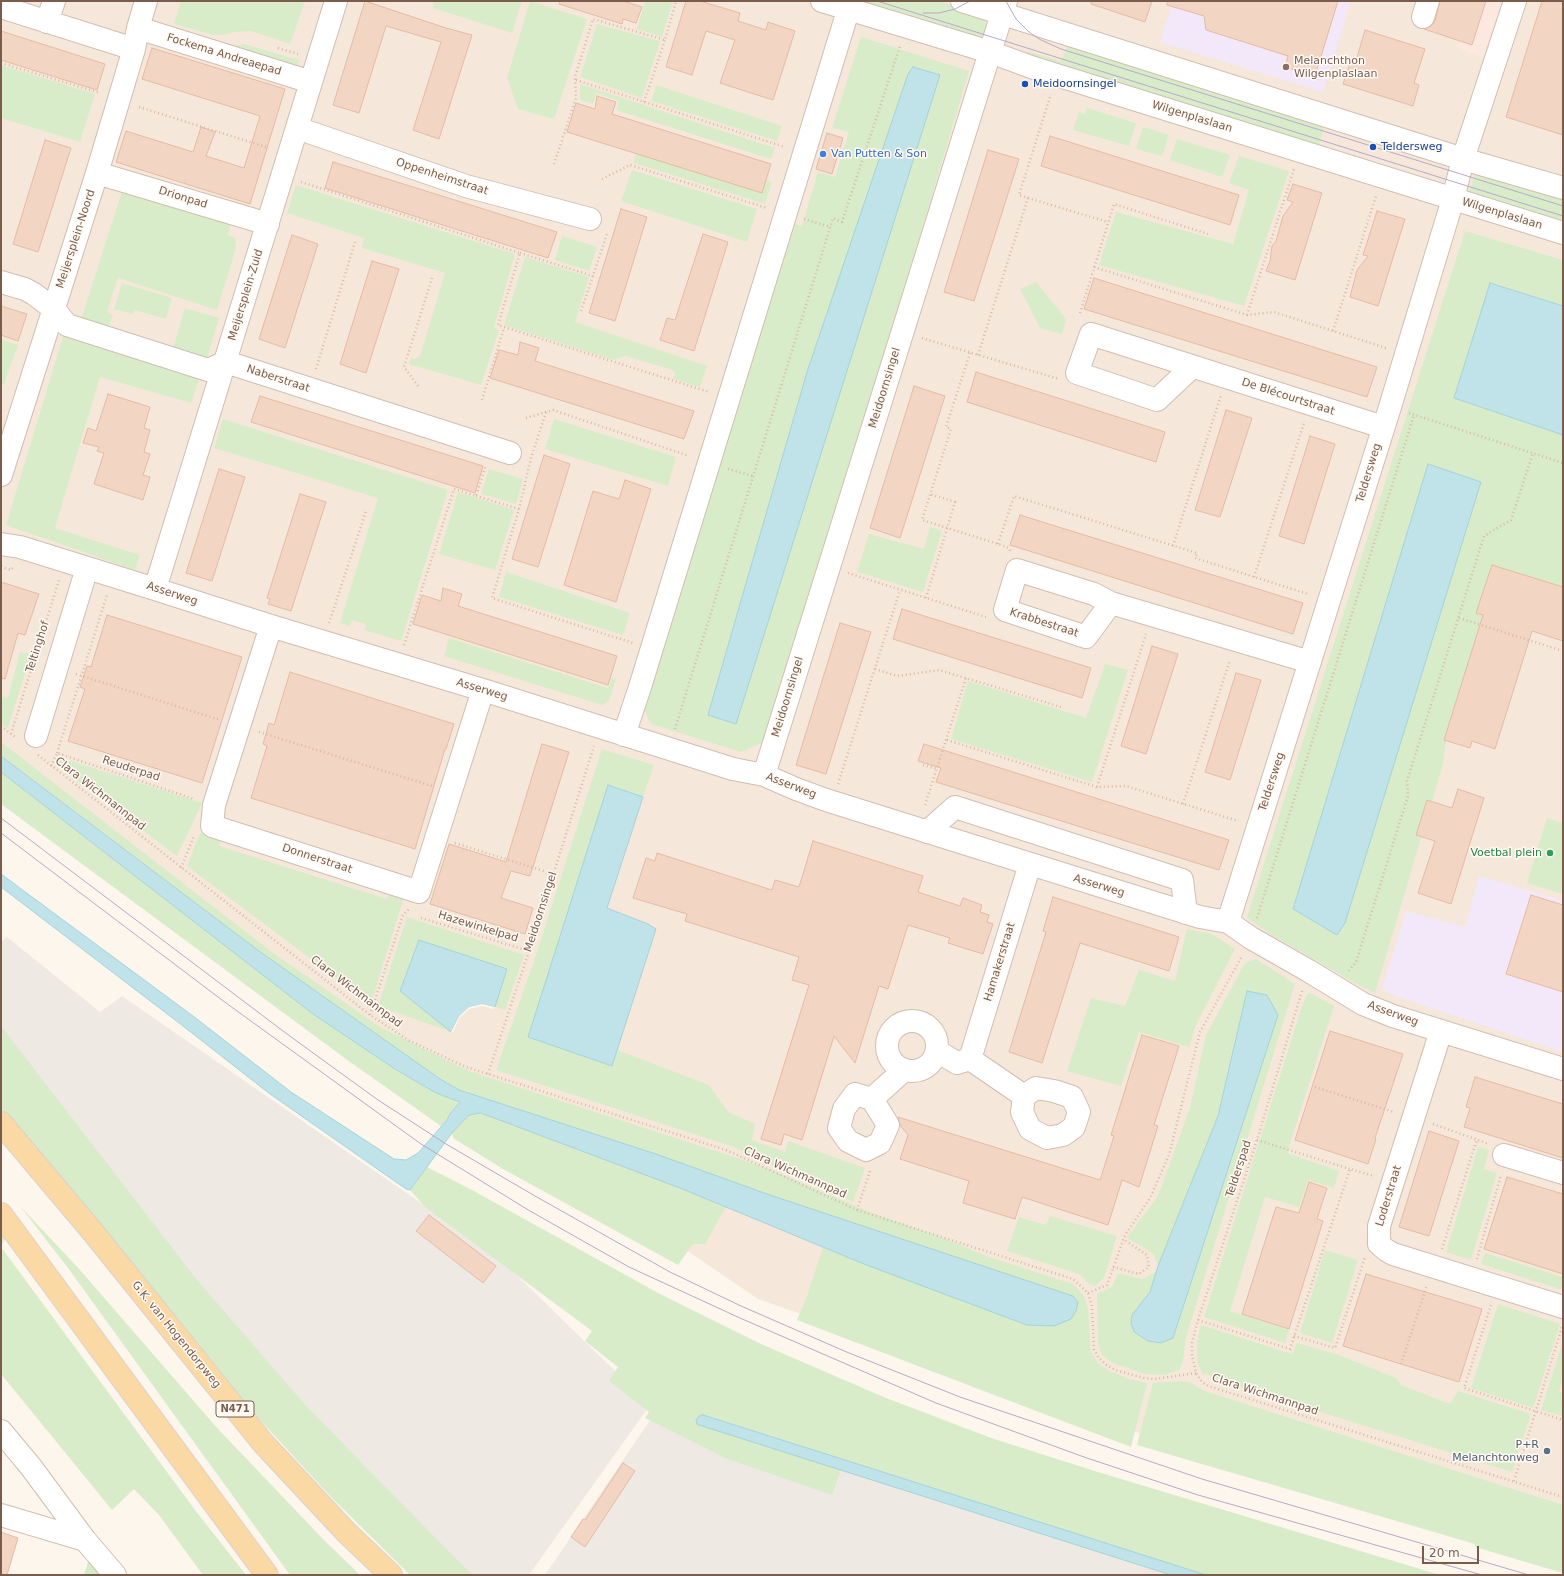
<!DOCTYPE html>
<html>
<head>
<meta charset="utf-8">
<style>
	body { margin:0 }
	#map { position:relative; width:1564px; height:1576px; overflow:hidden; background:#fdf6ec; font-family:"DejaVu Sans",sans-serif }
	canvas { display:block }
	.frame { position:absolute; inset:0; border:2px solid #7a5c4d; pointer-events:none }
	.scale { position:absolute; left:1422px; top:1546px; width:57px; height:18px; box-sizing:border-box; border:2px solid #7a5c4d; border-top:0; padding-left:5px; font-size:12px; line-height:14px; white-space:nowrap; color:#7a5c4d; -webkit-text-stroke:3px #fffaf3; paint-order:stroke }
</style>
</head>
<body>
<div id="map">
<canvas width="1564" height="1576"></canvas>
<div class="frame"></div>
<div class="scale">20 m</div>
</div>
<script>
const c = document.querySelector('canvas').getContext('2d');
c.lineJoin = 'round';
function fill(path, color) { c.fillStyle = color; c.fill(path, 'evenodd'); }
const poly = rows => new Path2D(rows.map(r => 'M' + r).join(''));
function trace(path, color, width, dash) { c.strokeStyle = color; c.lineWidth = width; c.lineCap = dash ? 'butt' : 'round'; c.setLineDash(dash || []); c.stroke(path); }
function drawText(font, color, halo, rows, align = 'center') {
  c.font = font + ' "DejaVu Sans",sans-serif'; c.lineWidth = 3; c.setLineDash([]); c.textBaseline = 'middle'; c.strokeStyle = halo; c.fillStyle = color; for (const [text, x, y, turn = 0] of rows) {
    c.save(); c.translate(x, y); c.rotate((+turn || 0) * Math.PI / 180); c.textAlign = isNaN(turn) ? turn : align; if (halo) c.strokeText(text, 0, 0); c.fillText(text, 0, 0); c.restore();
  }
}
const residential = poly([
	[1,1,1563,1,1563,1558,1148,1436,758,1299,378,1040,1,761]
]);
const commercial = poly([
	[1473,1,1502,1,1483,57,1458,48]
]);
const industrial = poly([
	[7,937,100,1012,122,996,496,1255,650,1405,529,1575,464,1575,321,1435,1,1055,1,942],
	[655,1413,1267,1575,545,1575]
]);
const education = poly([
	[1173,1,1351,1,1323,92,1160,42],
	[1479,876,1563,901,1563,1052,1396,996,1382,989,1406,911,1465,927]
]);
const green = poly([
	[181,1,305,1,290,44,251,31,235,32,222,35,213,35,174,24],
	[429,1,522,1,512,33,433,8,434,3],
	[530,1,587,19,554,119,518,109,507,78],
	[645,1,673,1,662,37,637,29],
	[864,1,939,1,980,14,984,18,986,26,985,31,980,39,865,5],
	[597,24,660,41,642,98,580,77],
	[861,37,969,71,919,239,769,719,764,742,741,752,651,724,644,709,736,408,795,224,802,226,818,172,835,177,849,132,832,128],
	[908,74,940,75,735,724,708,715,807,372],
	[1069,43,1325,123,1318,149,1026,59,1027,51,1061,61],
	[244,44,300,60,296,72,219,49],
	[1,65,95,94,80,142,1,118],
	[580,84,775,148,771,159,616,110,619,101,596,93,593,104,580,100],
	[656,85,782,126,777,141,651,101],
	[1087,108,1136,123,1129,146,1073,130,1079,112,1085,114],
	[1143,127,1169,135,1162,156,1136,149],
	[1177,139,1230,155,1222,177,1170,160],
	[636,154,766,180,772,182,765,204,634,163],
	[1239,156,1289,171,1244,306,1099,265,1116,212,1233,244,1249,190,1229,183],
	[632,170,757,209,747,242,621,201],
	[1479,173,1563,196,1563,228,1471,196,1469,191,1475,175],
	[296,185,515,254,494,328,499,330,481,385,409,364,411,358,415,359,420,356,445,273,362,248,364,238,287,213],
	[123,188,232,220,228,235,235,238,236,248,217,310,118,278,107,312,113,315,106,334,79,326],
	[1465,231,1563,260,1563,306,1490,283,1454,398,1563,435,1563,623,1483,627,1445,746,1443,764,1375,993,1355,983,1267,932,1247,917],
	[1428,464,1481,483,1345,923,1337,935,1293,908],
	[562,236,597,247,589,271,555,260],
	[525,257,589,277,575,322,707,366,700,387,674,379,675,374,673,370,625,356,613,360,504,325],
	[1036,282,1066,319,1062,334,1040,328,1020,289],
	[122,283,172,298,166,319,135,310,133,314,114,309],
	[185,308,219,318,205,365,171,355],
	[65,330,201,373,191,403,100,377,55,528,140,555,135,570,6,525],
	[1,340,18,345,4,384,1,383],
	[223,419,448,490,401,641,364,630,366,624,352,620,350,626,340,623,378,498,214,448],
	[554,419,676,457,668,486,545,449],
	[489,469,523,479,516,504,481,494],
	[458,492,514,510,495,570,439,554],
	[930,527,942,531,923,592,857,572,869,534,924,549],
	[506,572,630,613,623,635,499,597],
	[449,638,608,688,612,678,616,679,609,701,602,705,444,656],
	[20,652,31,654,8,728,1,722,1,696,8,698],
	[1105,664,1128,670,1092,782,951,739,968,681,1086,718],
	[1,742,273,953,380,1027,424,1049,469,1071,731,1156,769,1169,870,1212,946,1239,989,1257,1073,1284,1084,1296,1088,1309,1091,1352,1098,1363,1108,1370,1129,1379,1147,1383,1131,1447,797,1320,807,1296,823,1247,1027,1325,1073,1296,767,1194,656,1154,459,1090,440,1079,259,951,1,755],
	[602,749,654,765,643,797,608,785,528,1037,612,1066,617,1050,709,1085,728,1112,755,1124,752,1140,785,1152,788,1141,865,1168,853,1202,815,1185,731,1146,496,1070,536,955],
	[59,757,202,803,177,856,56,765],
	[1,772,313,1014,395,1069,436,1093,460,1102,450,1114,447,1120,441,1126,350,1062,1,804],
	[1547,818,1563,823,1563,894,1527,883],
	[200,833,221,840,219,846,387,899,389,893,404,897,371,1004,187,866],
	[407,917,524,955,505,1010,495,1007,507,969,400,991,451,1032,378,1006],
	[1187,929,1212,934,1235,949,1196,1025,1189,1047,1139,1032,1121,1086,1067,1071,1091,998,1125,1006,1139,970,1175,981],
	[1256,959,1295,984,1186,1337,1183,1361,1179,1370,1164,1375,1145,1374,1113,1363,1102,1355,1098,1344,1097,1294,1112,1287,1118,1273,1142,1279,1156,1272,1150,1292,1132,1315,1131,1323,1134,1332,1173,1338,1247,992,1218,1116,1158,1266,1154,1254,1127,1238,1158,1196,1190,1108,1206,1035,1245,963],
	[1310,993,1334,1006,1287,1153,1339,1171,1334,1188,1308,1180,1299,1207,1265,1197,1230,1311,1289,1330,1285,1343,1204,1317,1301,1009,1306,996],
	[1,1026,197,1280,308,1408,472,1575,410,1575,332,1498,199,1354,1,1118],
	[481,1113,680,1188,726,1207,705,1244,693,1244,678,1265,503,1169,453,1138,452,1133,469,1115],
	[1478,1147,1489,1150,1484,1169,1497,1173,1471,1260,1446,1252],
	[427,1167,472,1190,660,1294,761,1344,886,1398,994,1439,1098,1472,1440,1575,1206,1575,703,1415,699,1416,699,1425,841,1470,832,1495,725,1458,645,1418,649,1412,609,1381,618,1367,585,1341,592,1331,425,1207,410,1190],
	[20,1206,80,1270,218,1429,323,1539,360,1575,290,1575,68,1268],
	[1050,1216,1117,1236,1104,1278,1095,1286,1089,1284,1079,1274,1007,1251,1019,1217,1046,1225],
	[1,1233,5,1238,1,1247,195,1510,246,1575,203,1575,159,1515,134,1489,112,1510,1,1374],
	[1325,1250,1358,1260,1332,1343,1300,1333],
	[1485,1253,1563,1277,1563,1290,1481,1264],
	[1498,1304,1560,1324,1533,1408,1471,1388],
	[1201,1325,1292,1354,1297,1343,1339,1355,1396,1378,1401,1385,1450,1404,1458,1391,1531,1414,1512,1472,1212,1378,1208,1374,1203,1375,1197,1362,1197,1341],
	[1563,1341,1563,1377,1559,1392,1563,1393,1563,1416,1541,1410],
	[1180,1381,1189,1382,1205,1391,1563,1505,1563,1573,1475,1547,1475,1544,1137,1445,1153,1383],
	[89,1559,102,1575,84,1575]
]);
const water = poly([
	[913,67,940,75,736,724,708,715,807,372,908,74,913,67],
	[1490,283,1563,306,1563,435,1454,398,1490,283],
	[1428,464,1481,482,1345,923,1337,935,1293,909,1428,464],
	[1,756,259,951,440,1079,459,1090,656,1154,767,1194,1073,1296,1078,1302,1076,1311,1071,1319,1054,1326,1027,1325,864,1264,680,1188,481,1113,469,1115,452,1133,410,1190,406,1189,270,1094,183,1026,1,887,1,874,193,1016,291,1092,394,1159,406,1160,418,1153,447,1120,450,1114,460,1102,436,1093,395,1069,313,1014,1,772,1,756],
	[608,785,643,797,607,908,648,924,656,929,612,1066,528,1037,608,785],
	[419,940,507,969,495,1007,482,1004,469,1007,459,1016,451,1032,400,991,419,940],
	[1247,991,1267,995,1278,1015,1173,1338,1161,1343,1148,1341,1134,1332,1131,1323,1132,1315,1150,1292,1158,1266,1218,1116,1247,991],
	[703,1415,845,1460,1206,1575,1171,1575,699,1425,697,1424,696,1420,699,1416,703,1415]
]);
const pier = poly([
	[482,1004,495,1007,494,1009,482,1006,470,1009,460,1017,453,1032,451,1032,459,1016,469,1007]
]);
const building = poly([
	[365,1,446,28,472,35,439,139,413,130,441,42,386,26,359,113,333,105,365,1],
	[560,1,623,1,642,7,636,23,623,19,622,24,559,4,560,1],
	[686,1,700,1,740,13,738,21,766,30,768,22,795,31,773,100,720,83,735,40,706,31,692,75,666,67,686,1],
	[1091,1,1152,1,1145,22,1091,4,1091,1],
	[1167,1,1338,1,1315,76,1285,67,1288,56,1206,30,1204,16,1167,5,1167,1],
	[1440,1,1486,1,1472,45,1424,29,1431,26,1435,21,1440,1],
	[1542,1,1563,1,1563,135,1506,117,1542,1],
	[1365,30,1425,49,1414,83,1419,85,1413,106,1343,84,1350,63,1355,64,1365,30],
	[1,31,105,64,97,90,1,60,1,31],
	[152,48,285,89,250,204,116,162,126,131,193,152,201,127,215,132,206,156,244,168,260,116,142,79,152,48],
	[597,96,616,102,612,114,771,164,762,193,567,132,576,103,595,109,597,96],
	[827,133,843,138,832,174,816,169,827,133],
	[1050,136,1239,195,1230,225,1041,166,1050,136],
	[45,140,71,148,38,252,13,244,45,140],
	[988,150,1019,159,974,301,944,292,988,150],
	[333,162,557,232,548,258,325,188,333,162],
	[1293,184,1322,193,1295,280,1266,271,1270,261,1272,246,1276,241,1283,216,1293,202,1287,200,1293,184],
	[621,209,647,217,615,321,589,313,621,209],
	[1377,211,1405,219,1378,306,1350,297,1357,270,1368,256,1363,255,1377,211],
	[703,234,728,242,694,351,660,340,667,318,675,320,703,234],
	[292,235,318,244,285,348,259,339,292,235],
	[372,261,399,269,366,373,340,364,372,261],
	[1094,278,1377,367,1367,397,1084,309,1094,278],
	[1,306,27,314,18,341,1,335,1,306],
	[520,342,539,348,535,361,694,411,684,439,490,378,499,350,518,355,520,342],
	[976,372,1165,432,1156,462,967,402,976,372],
	[914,386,945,396,900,538,870,528,914,386],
	[108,394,150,407,144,428,150,430,144,452,150,454,143,475,150,477,143,500,94,484,104,453,97,451,99,447,83,443,88,428,96,431,108,394],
	[260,396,483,466,475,493,251,422,260,396],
	[1226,410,1252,418,1220,517,1195,510,1226,410],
	[1310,436,1335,444,1304,544,1279,536,1310,436],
	[544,455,570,464,538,567,512,559,544,455],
	[219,469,245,477,212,581,186,573,219,469],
	[625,480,651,489,616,602,564,585,593,491,619,499,625,480],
	[300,494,326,502,291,611,268,604,270,599,267,598,300,494],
	[1020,515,1303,603,1293,634,1010,545,1020,515],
	[1492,565,1563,587,1563,641,1532,631,1495,749,1472,741,1470,748,1444,740,1483,615,1476,613,1492,565],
	[1,582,39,594,25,635,18,633,5,679,1,678,1,582],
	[443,588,462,594,458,606,617,656,608,685,413,624,422,595,441,601,443,588],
	[902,609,1091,668,1082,698,893,639,902,609],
	[107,615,242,657,202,783,68,741,85,689,80,687,87,666,91,667,107,615],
	[840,623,871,632,826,774,796,765,840,623],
	[1152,646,1178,654,1146,754,1121,746,1152,646],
	[290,672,454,724,446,749,445,749,415,849,251,798,267,746,263,744,269,723,274,725,290,672],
	[1236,673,1261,680,1230,780,1205,772,1236,673],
	[542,744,569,752,530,876,511,871,501,898,533,908,525,934,430,904,449,844,506,862,542,744],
	[924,744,1229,840,1219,870,936,782,941,768,918,761,924,744],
	[1458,789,1484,798,1451,904,1418,893,1435,841,1416,835,1427,800,1452,808,1458,789],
	[813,841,923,876,918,892,960,906,963,898,982,905,980,912,989,915,987,922,993,924,983,954,948,943,950,938,908,925,888,989,879,986,855,1063,834,1036,802,1140,784,1134,781,1145,761,1139,809,985,792,980,799,957,685,921,687,914,633,898,646,858,655,861,657,853,772,890,775,880,799,887,813,841],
	[1531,895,1563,905,1563,992,1506,974,1531,895],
	[1053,897,1179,937,1169,971,1080,943,1042,1063,1009,1052,1046,932,1043,931,1053,897],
	[1330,1031,1403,1054,1375,1138,1376,1139,1368,1164,1295,1140,1330,1031],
	[1142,1035,1179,1046,1154,1125,1158,1126,1139,1187,1122,1180,1108,1225,1022,1197,1015,1219,963,1203,969,1181,900,1159,908,1135,900,1125,898,1117,1100,1180,1114,1136,1111,1135,1142,1035],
	[1475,1077,1563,1104,1563,1158,1464,1127,1470,1108,1466,1107,1475,1077],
	[1429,1131,1459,1141,1429,1236,1399,1227,1429,1131],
	[1507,1177,1563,1194,1563,1274,1484,1249,1507,1177],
	[1309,1182,1327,1188,1317,1219,1323,1221,1289,1329,1242,1314,1276,1207,1299,1213,1309,1182],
	[429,1215,496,1266,483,1283,416,1231,429,1215],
	[1366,1274,1482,1309,1459,1382,1343,1346,1366,1274],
	[623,1463,635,1471,585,1547,571,1537,583,1519,585,1520,623,1463],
	[1,1532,18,1538,7,1575,1,1575,1,1532]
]);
const path = poly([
	[278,48,298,54],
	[1,63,100,93],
	[576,80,785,147],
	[644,102,665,40],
	[139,107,269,148],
	[554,164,576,98,575,77,593,19,665,40,676,1],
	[602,179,630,165,767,208],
	[301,182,520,253,498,325,709,392],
	[1028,198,1108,222],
	[804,219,831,227],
	[520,253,593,276],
	[1094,267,1247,315,1274,312,1386,348],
	[581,311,607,234,605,233],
	[1080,313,1114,204,1208,234],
	[1247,315,1294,169],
	[1333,331,1376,196],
	[922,338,1059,379],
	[970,353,946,427,951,429,922,520,998,544,1009,548,1011,552],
	[978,355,1028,198,1019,195,1051,94],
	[316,369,355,242],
	[418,386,404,367,432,278],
	[482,400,504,328],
	[546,412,531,458,519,509,492,598,633,643],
	[1409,413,1563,463],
	[526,418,553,410,689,456],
	[728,469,753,476],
	[476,496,519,509],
	[998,544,1014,496,1197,553,1195,558,1308,594],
	[1173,546,1221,395],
	[1,567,11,570,13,566],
	[848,573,986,617],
	[1254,577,1304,423],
	[926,598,955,502,930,494],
	[1459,618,1563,651],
	[329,623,366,511],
	[404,645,454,489,476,496,486,465],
	[875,669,897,676,939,670,1061,707],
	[76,674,220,720],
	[1,726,15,737],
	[675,729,833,218,842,222,900,46],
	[259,732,432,786],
	[11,734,59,580],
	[947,740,1097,787,1126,786,1238,821],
	[57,753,107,595],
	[38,755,370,1015,408,1040,466,1067,726,1150,857,1210,1073,1279,1088,1293,1092,1306,1094,1349,1098,1357,1105,1364,1115,1370,1144,1378,1155,1379,1196,1373],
	[923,765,938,769],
	[51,766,57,753,194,799],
	[838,784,900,590],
	[1097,787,1146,634],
	[1183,804,1230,660],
	[925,805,966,678],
	[455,843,553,874],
	[181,868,194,836],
	[421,918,529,951],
	[1257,918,1414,415],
	[1349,971,1356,962,1408,796,1407,781,1484,536,1511,520,1533,453],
	[1302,991,1257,1140,1198,1320,1192,1343,1192,1355,1196,1373,1202,1382,1208,1386,1563,1497],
	[370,1015,403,915,409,909],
	[488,1074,529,951,594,746],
	[1315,1087,1394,1112],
	[1433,1124,1489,1144],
	[1257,1140,1350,1169],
	[857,1210,870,1171],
	[1442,1249,1477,1139],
	[1477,1259,1501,1175],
	[1113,1267,1139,1274,1149,1267,1147,1255,1123,1239],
	[1088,1293,1107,1285,1125,1235,1150,1198,1169,1155,1200,1032,1242,956],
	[1491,1305,1464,1388,1563,1420],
	[1198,1320,1290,1349,1350,1169,1374,1176],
	[1294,1336,1335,1348,1365,1257],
	[1401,1364,1427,1285],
	[1514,1481,1562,1327]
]);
const minor = poly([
	[822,1,990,52,1034,68,1563,233],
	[962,1,1463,159,1563,188],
	[1,7,134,49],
	[1423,17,1428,1],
	[47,22,54,1],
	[138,28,311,82],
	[297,128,466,186,590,219],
	[97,173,268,224],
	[1,282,25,289,34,294,54,309,67,325,208,370,226,362,510,453],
	[1192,367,1157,400,1077,373,1091,334,1383,427],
	[1,475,97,173,134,49,138,28,146,1],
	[1,544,20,547,155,589,271,626,483,690,733,769,764,775,796,789,826,800,1200,917,1228,922,1251,938,1309,971,1363,1004,1393,1016,1563,1069],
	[155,589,336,1],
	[1111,603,1086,637,1005,610,1017,570,1094,594,1111,603,1310,662],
	[271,626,214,805,212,826,419,892,483,690],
	[624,735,640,687,851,1],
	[36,736,87,568],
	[764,775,1006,1],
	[927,832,955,807,1182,880,1186,913],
	[1228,922,1390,407,1453,199,1463,159,1515,1],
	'887 1046a25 25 0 1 1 50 0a25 25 0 1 1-50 0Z',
	[1441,1031,1379,1226,1379,1244,1386,1250,1393,1254,1563,1307],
	[937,1051,957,1063,970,1059,1024,1096],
	[970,1059,1030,864],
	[1036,1088,1054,1091,1072,1097,1079,1112,1074,1127,1063,1135,1047,1138,1030,1129,1022,1112,1024,1096,1036,1088],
	[855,1094,872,1099,888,1125,880,1143,866,1150,848,1141,839,1128,844,1109,855,1094],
	[872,1099,904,1070],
	[1504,1155,1563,1173],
	[1,1431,31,1467,85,1540],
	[1,1515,85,1540,115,1575]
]);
const major = poly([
	[1,1123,92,1231,263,1443,346,1532,391,1575],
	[1,1214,267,1575]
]);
const tram = poly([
	[877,1,1563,216],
	[1006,1,1016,19,1029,32,1041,40,1061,49,1563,206],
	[923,13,939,13,955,9,970,1],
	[1,818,287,1034,378,1100,446,1144,535,1196,670,1272,741,1306,849,1353,960,1397,1202,1479,1529,1575],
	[1,833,226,1003,421,1144,530,1211,629,1267,740,1318,936,1403,1084,1457,1198,1495,1482,1575]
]);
const markers = [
	[1286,67,4,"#8d6e63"],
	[1025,84,4,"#1a4fb4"],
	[1373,147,4,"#1a4fb4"],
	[823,154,4,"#3f7fe0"],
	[1550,853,4,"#2e9e5b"],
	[1547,1451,4,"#5c6f8a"]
];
const shields = [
	[235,1409,38]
];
const shieldNames = [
	["N471",235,1409]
];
const streetNames = [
	["Fockema Andreaepad",224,55,17],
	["Wilgenplaslaan",1192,117,17],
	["Oppenheimstraat",442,177,18],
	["Drionpad",183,198,17],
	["Wilgenplaslaan",1502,214,17],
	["Meijersplein-Noord",76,239,-72],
	["Meijersplein-Zuid",246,295,-73],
	["Naberstraat",278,379,18],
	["Meidoornsingel",885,388,-73],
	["De Blécourtstraat",1288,397,18],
	["Teldersweg",1369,473,-73],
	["Asserweg",172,594,18],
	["Krabbestraat",1044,623,18],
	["Teltinghof",38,647,-72],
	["Asserweg",482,690,17],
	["Meidoornsingel",788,697,-73],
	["Reuderpad",131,769,18],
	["Teldersweg",1272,782,-72],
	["Asserweg",791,786,21],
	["Clara Wichmannpad",100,794,38],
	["Donnerstraat",317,859,18],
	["Asserweg",1099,886,17],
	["Meidoornsingel",541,912,-72],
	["Hazewinkelpad",478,927,17],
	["Hamakerstraat",1000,962,-73],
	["Clara Wichmannpad",356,992,37],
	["Asserweg",1393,1014,20],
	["Telderspad",1239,1169,-72],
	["Clara Wichmannpad",795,1173,24],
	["Loderstraat",1389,1196,-73],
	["G.K. van Hogendorpweg",176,1335,51],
	["Clara Wichmannpad",1265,1395,18]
];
const educationNames = [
	["Melanchthon",1294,61],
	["Wilgenplaslaan",1294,74]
];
const transitNames = [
	["Meidoornsingel",1033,84],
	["Teldersweg",1381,147]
];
const shopNames = [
	["Van Putten & Son",831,154]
];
const leisureNames = [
	["Voetbal plein",1542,853]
];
const serviceNames = [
	["P+R",1539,1445],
	["Melanchtonweg",1539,1458]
];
fill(residential, '#f5e8da');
fill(commercial, '#fde8e0');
fill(industrial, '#efe9e4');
fill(education, '#f3e8fa');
fill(green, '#d8ecc9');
fill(water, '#bfe3e8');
trace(water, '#a5d3da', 1);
fill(pier, '#fdf6ec');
fill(building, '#f3d5c3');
trace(building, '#e6bba3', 1);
trace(minor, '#d1beb0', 24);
trace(major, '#dad1cd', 24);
trace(path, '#d9b8a5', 2.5, [1, 3]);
trace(minor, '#fff', 22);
trace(major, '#fbd9a5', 22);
trace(tram, '#b9a8c9', 1);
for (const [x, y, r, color] of markers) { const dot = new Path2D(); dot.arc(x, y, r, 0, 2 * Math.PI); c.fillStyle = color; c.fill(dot); trace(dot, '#fffaf3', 1.5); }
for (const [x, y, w] of shields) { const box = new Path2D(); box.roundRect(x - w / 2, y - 8, w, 16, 3); c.fillStyle = '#fffaf3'; c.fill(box); trace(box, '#7a5c4d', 1); }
drawText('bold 10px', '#7a5c4d', null, shieldNames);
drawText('11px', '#7a5c4d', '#fffaf3', streetNames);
drawText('11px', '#785e54', '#fffaf3', educationNames, 'left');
drawText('11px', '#164399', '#fffaf3', transitNames, 'left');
drawText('11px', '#366cbe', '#fffaf3', shopNames, 'left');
drawText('11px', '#27864d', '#fffaf3', leisureNames, 'right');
drawText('11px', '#4e5e75', '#fffaf3', serviceNames, 'right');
</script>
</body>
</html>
